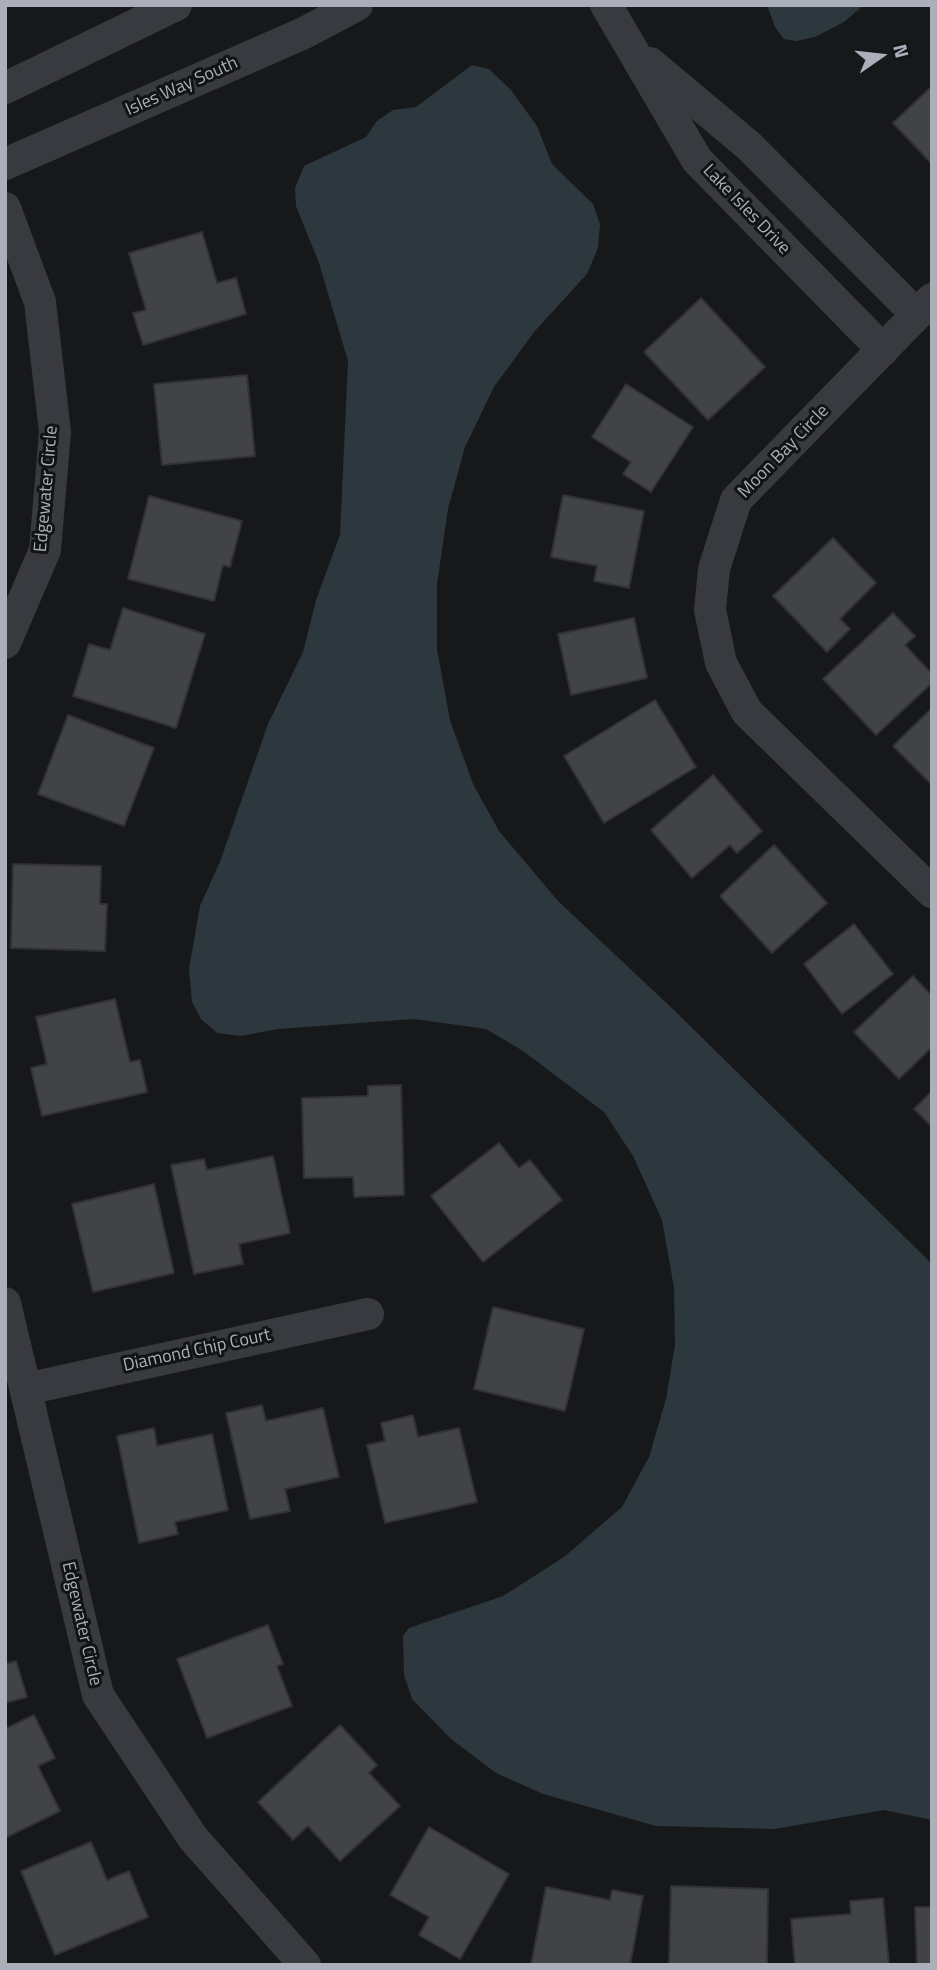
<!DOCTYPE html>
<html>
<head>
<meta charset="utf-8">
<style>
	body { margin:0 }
	#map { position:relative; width:937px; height:1970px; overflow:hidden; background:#17181a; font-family:"Titillium Web",sans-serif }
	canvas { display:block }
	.frame { position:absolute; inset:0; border:7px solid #aaafba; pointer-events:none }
	.north { position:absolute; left:846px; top:21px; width:70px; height:70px; -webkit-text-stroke:5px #121315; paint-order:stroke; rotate:76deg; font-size:19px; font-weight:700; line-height:28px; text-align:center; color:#aaafba }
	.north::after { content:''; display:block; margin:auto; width:24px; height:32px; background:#aaafba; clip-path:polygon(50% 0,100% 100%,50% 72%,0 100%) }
</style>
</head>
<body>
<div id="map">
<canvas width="937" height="1970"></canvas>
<div class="frame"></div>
<div class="north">N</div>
</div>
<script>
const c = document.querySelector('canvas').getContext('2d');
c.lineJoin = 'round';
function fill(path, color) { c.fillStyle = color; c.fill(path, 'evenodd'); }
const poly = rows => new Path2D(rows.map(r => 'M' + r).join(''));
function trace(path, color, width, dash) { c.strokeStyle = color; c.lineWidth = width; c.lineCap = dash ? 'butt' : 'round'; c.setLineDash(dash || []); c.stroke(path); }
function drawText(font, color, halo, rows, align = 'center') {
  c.font = font + ' "Titillium Web",sans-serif'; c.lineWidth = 6; c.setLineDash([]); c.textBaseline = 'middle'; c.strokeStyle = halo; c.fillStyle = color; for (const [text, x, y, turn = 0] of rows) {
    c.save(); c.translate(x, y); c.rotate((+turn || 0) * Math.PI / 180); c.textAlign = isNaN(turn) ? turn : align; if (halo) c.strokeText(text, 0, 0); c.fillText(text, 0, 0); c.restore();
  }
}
const water = poly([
	[767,5,864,5,844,22,815,37,796,41,784,39,775,27],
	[472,65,489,69,511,90,537,126,552,164,593,204,600,224,598,248,587,274,534,332,494,387,465,447,448,509,437,584,437,649,450,720,473,784,499,831,558,901,676,1012,932,1264,932,1820,884,1810,775,1829,656,1826,543,1794,496,1773,451,1739,412,1699,404,1675,403,1636,409,1628,503,1596,564,1557,622,1507,649,1457,666,1399,675,1345,674,1288,662,1220,633,1156,604,1112,523,1051,486,1029,414,1019,278,1029,241,1036,217,1033,201,1019,192,1002,189,969,200,906,221,859,268,724,303,652,316,600,340,535,348,361,319,263,296,206,295,188,304,166,366,137,377,121,393,110,416,107]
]);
const building = poly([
	[932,86,932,164,893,123,932,86],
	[202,232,217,283,236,278,246,314,143,345,133,313,146,310,129,253,202,232],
	[701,298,765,367,708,420,644,352,701,298],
	[247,375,255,456,162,465,154,384,247,375],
	[626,384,693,427,651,492,623,474,631,462,592,437,626,384],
	[563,495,644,511,629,588,594,581,597,566,551,557,563,495],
	[149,496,242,521,230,567,223,565,214,601,128,579,149,496],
	[833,538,876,583,840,619,850,629,827,652,773,596,833,538],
	[123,608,205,634,176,728,73,696,89,644,110,650,123,608],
	[893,613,915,636,905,645,932,674,932,683,876,735,823,679,893,613],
	[634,618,647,678,571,695,558,634,634,618],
	[655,700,696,767,604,823,564,756,655,700],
	[932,708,932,785,893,746,932,708],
	[68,715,154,748,124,826,38,794,68,715],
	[713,775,762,831,737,853,730,845,692,878,651,830,713,775],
	[774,845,827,903,772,953,720,896,774,845],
	[13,864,101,866,100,904,107,904,105,951,11,948,13,864],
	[854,924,893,974,842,1014,804,964,854,924],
	[913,976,932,996,932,1047,899,1079,854,1032,913,976],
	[115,999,130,1062,140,1060,147,1092,42,1116,31,1068,47,1064,36,1017,115,999],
	[401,1085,404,1195,354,1197,353,1177,304,1178,302,1098,368,1096,368,1086,401,1085],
	[932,1091,932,1127,914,1109,932,1091],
	[499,1143,519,1168,530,1160,562,1200,483,1262,431,1196,499,1143],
	[273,1156,290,1233,239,1244,243,1264,194,1274,171,1165,204,1159,207,1170,273,1156],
	[154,1184,174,1273,93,1292,72,1204,154,1184],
	[493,1307,584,1329,565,1411,474,1389,493,1307],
	[262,1405,266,1421,323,1408,339,1477,285,1489,290,1511,250,1519,226,1413,262,1405],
	[413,1415,418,1437,459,1428,477,1502,385,1523,367,1445,385,1441,381,1423,413,1415],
	[154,1428,157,1446,212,1434,228,1510,175,1522,178,1534,139,1543,117,1436,154,1428],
	[268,1625,283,1664,277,1666,292,1706,207,1738,177,1659,268,1625],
	[16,1661,27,1697,5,1703,5,1664,16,1661],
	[34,1715,55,1758,38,1766,60,1811,5,1838,5,1729,34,1715],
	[340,1725,377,1765,369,1773,400,1806,340,1861,308,1826,293,1840,258,1802,340,1725],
	[429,1827,509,1874,460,1959,419,1935,429,1917,390,1895,429,1827],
	[91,1842,107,1880,129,1871,148,1917,55,1955,21,1871,91,1842],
	[671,1886,768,1889,767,1965,669,1965,671,1886],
	[546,1887,610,1900,612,1890,643,1896,630,1965,531,1965,546,1887],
	[883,1898,889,1965,795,1965,791,1919,851,1914,850,1901,883,1898],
	[915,1907,932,1907,932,1965,917,1965,915,1907]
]);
const minor = poly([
	[606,5,697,160,883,350],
	[650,63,749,146,916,314],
	[5,88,176,5],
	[5,164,304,33,357,5],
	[5,208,40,302,55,432,45,550,5,643],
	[932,299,736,500,714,569,710,610,721,663,747,712,932,892],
	[5,1303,98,1695,193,1838,305,1965],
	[26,1389,368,1314]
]);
const streetNames = [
	["Isles Way South",182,87,-24],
	["Lake Isles Drive",746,210,46],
	["Moon Bay Circle",784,452,-46],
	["Edgewater Circle",47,489,-85],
	["Diamond Chip Court",197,1351,-12],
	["Edgewater Circle",81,1624,77]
];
fill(water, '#2d373e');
fill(building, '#414347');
trace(building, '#313236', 2);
trace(minor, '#383a3f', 32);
drawText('18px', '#aaafba', '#121315', streetNames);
</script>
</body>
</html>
